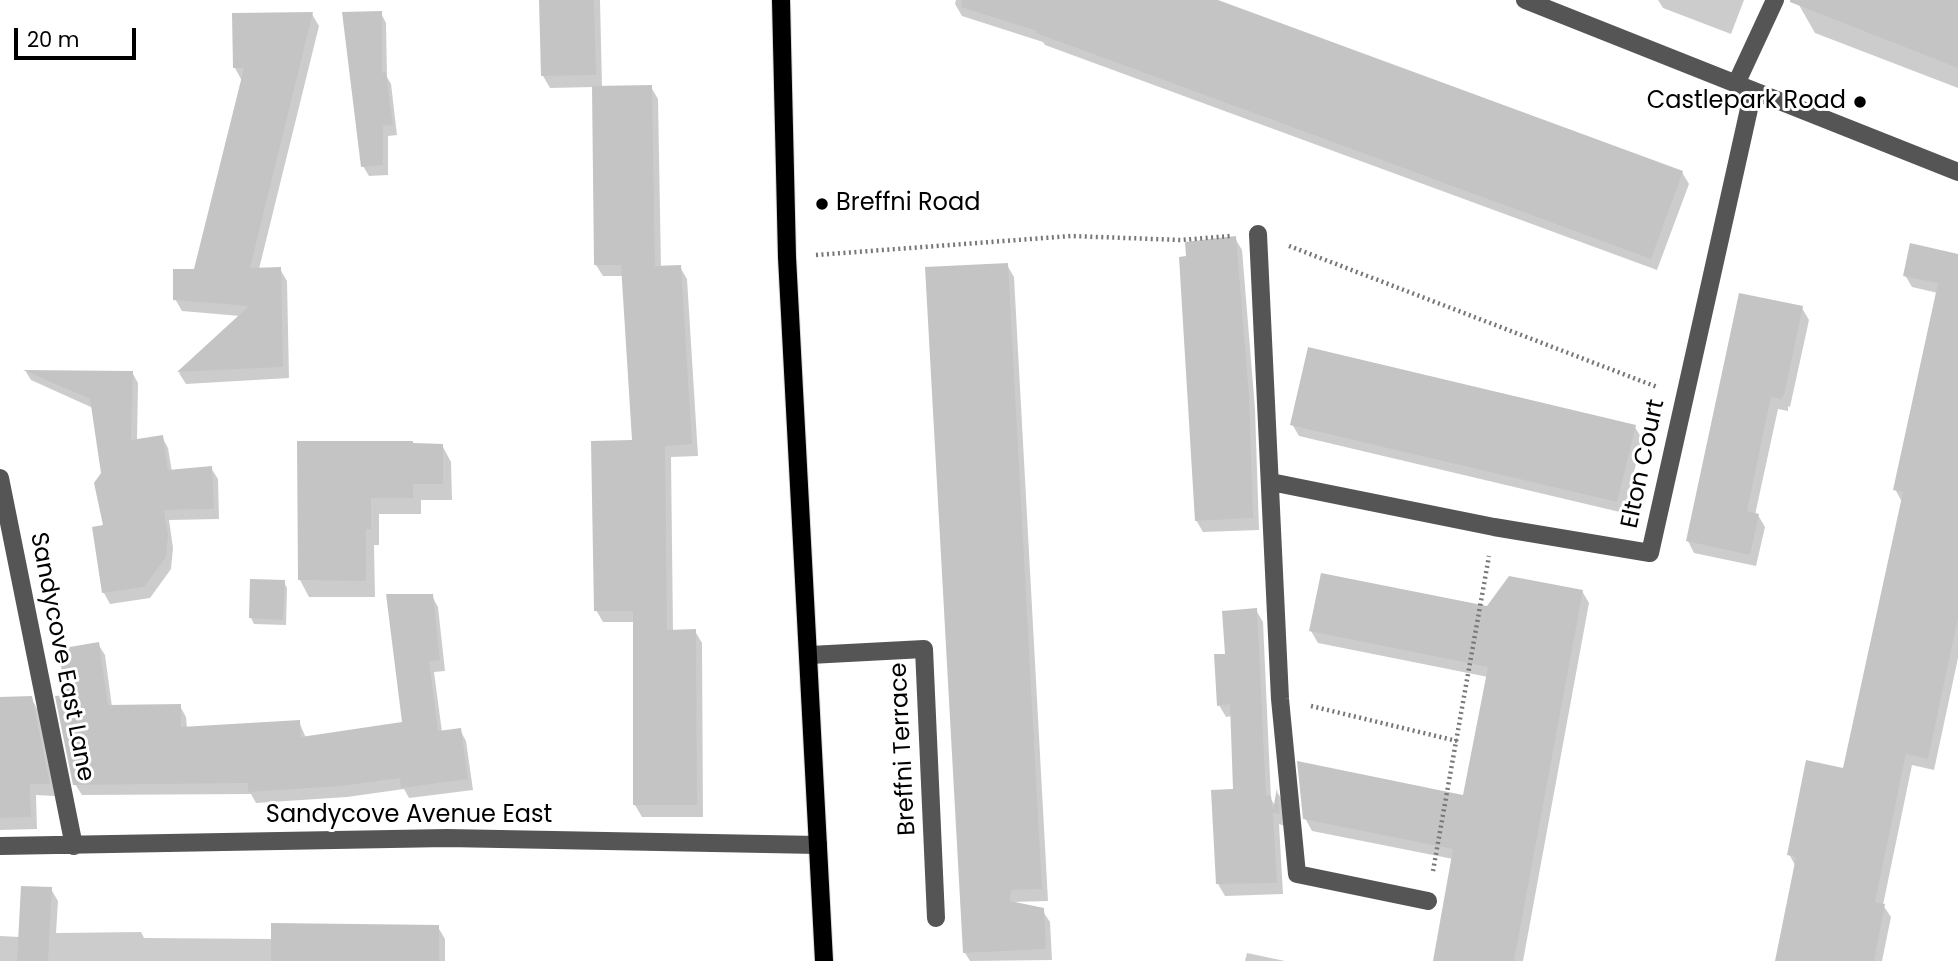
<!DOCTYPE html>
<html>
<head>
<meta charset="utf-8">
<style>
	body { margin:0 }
	#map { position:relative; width:1958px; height:961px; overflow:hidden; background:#fff; font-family:Poppins,sans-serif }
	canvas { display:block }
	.scale { position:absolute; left:14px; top:28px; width:122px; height:32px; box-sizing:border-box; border:4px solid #000; border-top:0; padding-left:9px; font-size:21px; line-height:24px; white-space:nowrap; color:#000; -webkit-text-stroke:5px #fff; paint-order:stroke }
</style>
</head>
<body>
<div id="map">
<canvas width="1958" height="961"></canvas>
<div class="scale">20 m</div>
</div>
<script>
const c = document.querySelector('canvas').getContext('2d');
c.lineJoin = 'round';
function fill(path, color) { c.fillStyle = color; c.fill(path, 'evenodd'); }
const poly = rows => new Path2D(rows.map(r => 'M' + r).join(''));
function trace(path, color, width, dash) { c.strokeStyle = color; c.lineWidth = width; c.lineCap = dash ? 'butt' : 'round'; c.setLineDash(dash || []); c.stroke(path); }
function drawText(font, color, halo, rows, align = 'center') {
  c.font = font + ' Poppins,sans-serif'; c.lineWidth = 6; c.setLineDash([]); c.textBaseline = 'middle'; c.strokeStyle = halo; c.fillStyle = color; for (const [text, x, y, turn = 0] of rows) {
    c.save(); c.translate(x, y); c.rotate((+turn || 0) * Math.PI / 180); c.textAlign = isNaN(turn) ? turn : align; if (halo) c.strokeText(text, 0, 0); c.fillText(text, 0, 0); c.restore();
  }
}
const shadow = poly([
	[541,0,600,0,602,87,651,87,658,99,661,268,680,267,687,279,698,456,671,457,673,631,695,631,702,643,703,817,642,817,635,805,635,622,603,622,596,610,634,442,624,276,603,276,596,265,594,87,550,88,543,76],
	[956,0,1213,0,1682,172,1689,184,1657,270,1045,45,1043,42,962,16,955,4],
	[1658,0,1744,0,1731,34,1663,8],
	[1801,0,1958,0,1958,88,1815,33,1799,5],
	[381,13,386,23,387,77,391,84,397,135,388,136,388,175,369,176,363,166],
	[234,14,312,14,319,26,259,269,280,269,287,281,289,378,186,384,179,373,240,316,182,311,175,299,195,270,242,81,235,68],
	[1235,238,1242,250,1255,409,1259,530,1203,532,1196,520],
	[1958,255,1958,658,1934,770,1912,765,1883,905,1891,917,1882,961,1777,961,1796,867,1789,854,1845,770,1902,502,1895,489,1938,293,1912,287,1905,275],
	[1007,265,1014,277,1048,901,1011,902,1042,910,1050,922,1052,960,970,961,965,953,927,269],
	[1802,308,1809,320,1790,407,1788,406,1788,411,1778,409,1755,515,1758,515,1765,527,1756,566,1694,553,1688,541],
	[26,372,132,372,138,383,137,441,162,437,168,448,172,472,211,468,218,479,219,519,169,520,173,548,171,569,150,598,110,604,104,593,94,528,105,526,103,473,93,408,31,380],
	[1292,424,1635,427,1642,439,1624,513,1299,436],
	[413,445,442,445,451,462,452,500,421,500,421,514,379,514,379,545,374,545,375,597,309,597,300,580],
	[284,582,287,588,286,625,254,624,251,618],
	[1582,591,1589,603,1523,961,1435,961,1453,859,1312,831,1305,818,1464,797,1488,677,1318,643,1311,631,1488,608],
	[432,596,438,607,445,671,434,672,442,732,460,730,466,741,473,790,409,798,404,789,347,797,256,803,251,794,82,795,75,784,68,697,98,644,105,655,112,707,180,706,186,717,187,728,299,722,306,738,404,724],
	[1256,610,1263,622,1271,799,1275,806,1278,793,1283,802,1285,826,1279,824,1283,894,1225,896,1218,884,1234,791,1232,716,1226,717,1219,705,1227,655],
	[0,698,31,698,38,710,55,796,36,795,37,829,0,830],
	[51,889,58,901,56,933,141,932,144,938,273,939,438,927,445,939,445,961,0,961,0,936,20,937],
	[1247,953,1285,961,1245,961]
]);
const building = poly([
	[539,0,594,0,596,75,541,76],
	[962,0,1218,0,1683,171,1651,259,1036,33,1037,31,961,7],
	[1790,0,1958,0,1958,68,1790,2],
	[382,11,382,73,386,72,393,125,383,126,383,165,361,167,342,12],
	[313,12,250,268,281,267,283,367,177,372,249,306,173,300,173,269,194,269,244,68,233,68,232,13],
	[652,85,655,266,681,265,692,444,665,446,667,630,696,629,697,805,633,805,633,611,594,611,591,441,632,440,621,265,594,265,592,86],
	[1236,236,1249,396,1253,518,1195,521,1179,257,1186,256,1185,242],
	[1910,243,1958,254,1958,618,1928,759,1906,754,1875,902,1885,904,1874,961,1775,961,1796,857,1787,855,1806,760,1843,768,1903,492,1893,490,1938,283,1903,276],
	[1008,263,1042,889,1011,890,1010,901,1044,908,1046,949,963,953,925,267],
	[1739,293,1803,306,1784,396,1782,395,1782,399,1771,397,1747,511,1759,514,1750,555,1686,541],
	[1308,347,1636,425,1617,502,1290,425],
	[23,370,133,371,131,440,163,435,168,470,212,466,214,509,164,510,168,535,166,557,144,587,102,593,92,527,103,525,94,483,101,473,90,399],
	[297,441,413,441,413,443,443,444,443,484,413,484,413,498,371,498,371,529,366,529,366,581,298,580],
	[1321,573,1487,606,1509,576,1583,590,1514,961,1433,961,1453,849,1303,819,1297,761,1463,795,1488,667,1309,631],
	[250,579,285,580,283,620,249,618],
	[386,594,433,594,440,660,429,661,438,731,461,728,468,779,401,788,400,778,340,786,248,792,248,783,73,785,55,696,66,695,58,649,99,642,108,705,181,704,181,727,300,720,301,737,402,722],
	[1257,608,1266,795,1271,796,1273,810,1277,788,1280,814,1273,813,1277,883,1216,884,1211,790,1233,789,1230,704,1217,706,1214,654,1225,654,1222,611],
	[32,696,50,784,30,784,31,817,0,818,0,697],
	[21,886,52,887,48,961,17,961],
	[271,923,439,925,439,961,271,961]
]);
const path = poly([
	[1289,246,1657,387],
	[816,255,1071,236,1181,240,1230,236],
	[1311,706,1457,741],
	[1433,871,1489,556]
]);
const minor = poly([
	[1525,0,1958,172],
	[1736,84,1775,0],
	[1258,234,1280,699,1297,874,1428,901],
	[0,478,74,846],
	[1271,482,1494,527,1650,553,1753,91],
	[810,655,924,649,936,918],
	[0,846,447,838,818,845]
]);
const major = poly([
	[781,0,787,257,824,961]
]);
const markers = [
	[1860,102,7,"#000"],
	[822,204,7,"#000"]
];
const poiNames = [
	["Castlepark Road",1846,102],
	["Breffni Road",836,204,"left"]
];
const streetNames = [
	["Elton Court",1644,464,-78],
	["Sandycove East Lane",61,657,79],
	["Breffni Terrace",904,749,-93],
	["Sandycove Avenue East",409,816]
];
fill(shadow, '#0003');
fill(building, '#c4c4c4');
trace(major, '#dbdbdb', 20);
trace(path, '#777', 4.5, [2, 3.5]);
trace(minor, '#555', 18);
trace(major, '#000', 18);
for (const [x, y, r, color] of markers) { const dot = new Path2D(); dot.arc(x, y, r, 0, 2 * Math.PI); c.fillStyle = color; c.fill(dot); trace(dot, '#fff', 2.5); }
drawText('24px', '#000', '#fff', poiNames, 'right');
drawText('24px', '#000', '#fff', streetNames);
</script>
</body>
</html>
